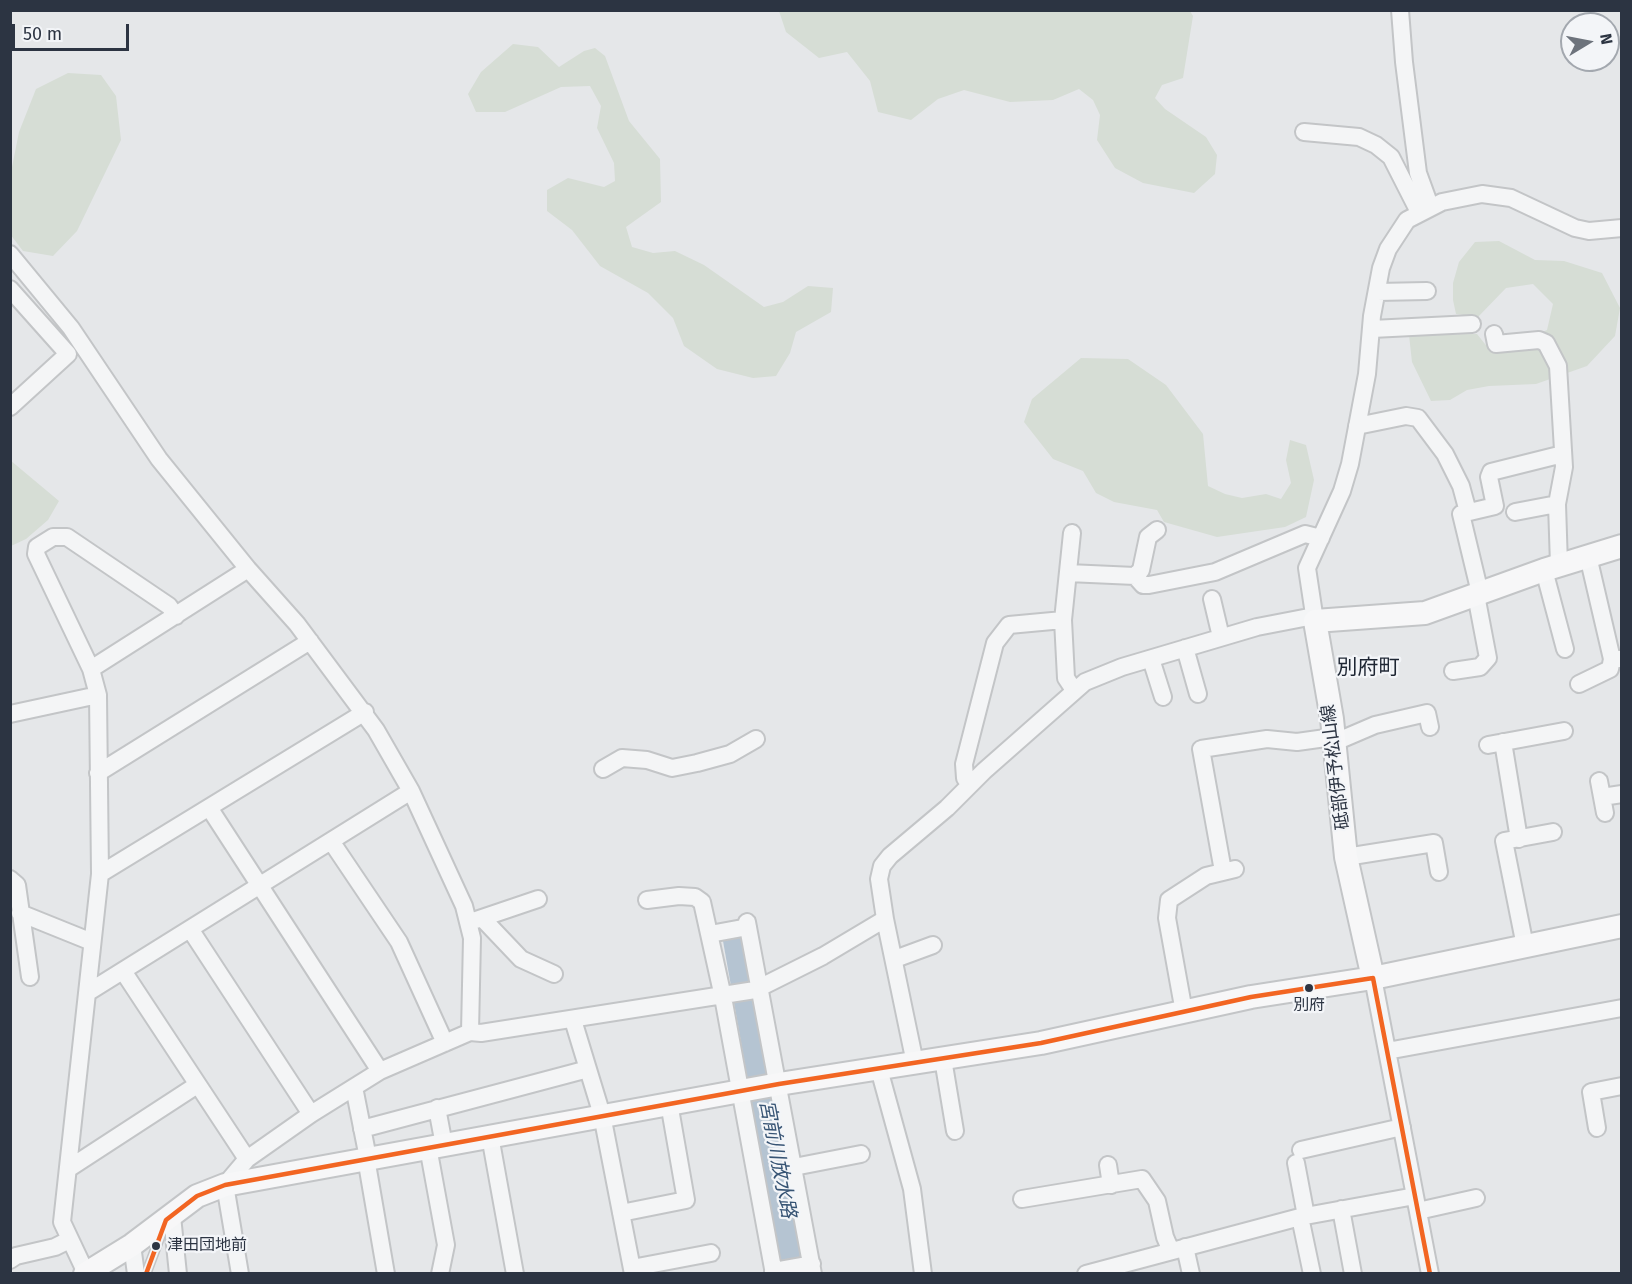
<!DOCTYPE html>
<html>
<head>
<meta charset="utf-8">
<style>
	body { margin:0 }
	#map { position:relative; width:1632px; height:1284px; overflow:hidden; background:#e5e7e9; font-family:"Fira Sans",sans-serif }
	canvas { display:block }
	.frame { position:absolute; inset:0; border:12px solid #2c3442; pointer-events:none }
	.north { position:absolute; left:1560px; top:12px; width:60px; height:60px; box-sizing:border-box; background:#f3f5f8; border:2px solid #a3a8af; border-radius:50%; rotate:80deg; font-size:16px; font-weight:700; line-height:24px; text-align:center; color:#2c3442 }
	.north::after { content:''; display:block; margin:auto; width:21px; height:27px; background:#6d737c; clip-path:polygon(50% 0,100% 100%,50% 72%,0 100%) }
	.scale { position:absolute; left:12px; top:24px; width:117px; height:27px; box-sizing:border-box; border:3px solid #2c3442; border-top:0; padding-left:8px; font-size:18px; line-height:21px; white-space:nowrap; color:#2c3442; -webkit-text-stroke:4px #f3f5f8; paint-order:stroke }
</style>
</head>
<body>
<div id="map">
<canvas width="1632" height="1284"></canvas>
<div class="frame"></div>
<div class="north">N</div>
<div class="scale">50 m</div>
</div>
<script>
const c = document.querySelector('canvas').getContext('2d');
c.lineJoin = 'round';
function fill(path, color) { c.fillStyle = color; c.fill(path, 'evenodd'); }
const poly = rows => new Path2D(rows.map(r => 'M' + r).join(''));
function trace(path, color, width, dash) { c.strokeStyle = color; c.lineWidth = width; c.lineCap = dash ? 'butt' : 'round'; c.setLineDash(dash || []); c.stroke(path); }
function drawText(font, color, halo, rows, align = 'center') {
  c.font = font + ' "Fira Sans","Noto Sans JP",sans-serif'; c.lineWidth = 4.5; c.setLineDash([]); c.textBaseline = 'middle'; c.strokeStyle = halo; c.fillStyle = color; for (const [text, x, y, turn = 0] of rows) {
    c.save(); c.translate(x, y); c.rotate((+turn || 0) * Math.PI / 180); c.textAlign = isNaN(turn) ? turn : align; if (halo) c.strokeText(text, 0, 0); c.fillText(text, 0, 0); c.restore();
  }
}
const green = poly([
	[779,11,1190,11,1193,16,1183,78,1162,85,1155,98,1165,109,1206,137,1217,155,1215,174,1194,193,1143,183,1115,168,1097,140,1100,115,1093,100,1079,89,1053,100,1010,102,964,90,938,99,911,120,878,112,870,81,847,52,819,58,786,32],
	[513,44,538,47,559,67,584,51,595,48,605,56,629,121,660,159,661,202,626,227,632,247,653,253,675,251,704,265,764,307,783,302,808,286,833,288,831,312,796,332,790,353,776,376,753,378,717,369,684,346,673,318,648,293,600,266,572,230,547,211,547,190,568,178,604,187,615,181,614,163,597,128,601,106,590,86,561,87,505,112,476,112,468,94,481,72],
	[68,73,101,75,116,96,121,140,77,231,53,256,23,251,10,234,11,172,19,132,36,89],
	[1499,241,1535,260,1564,261,1602,273,1620,308,1615,336,1587,366,1536,384,1489,386,1467,390,1450,400,1431,401,1412,362,1409,335,1477,334,1489,349,1500,350,1547,330,1553,304,1533,284,1506,288,1478,317,1456,314,1453,300,1453,283,1459,262,1475,242],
	[1081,358,1128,359,1166,385,1203,434,1208,486,1225,494,1242,498,1266,494,1281,499,1291,483,1286,460,1290,440,1306,445,1314,480,1306,517,1285,527,1217,537,1164,522,1157,510,1114,502,1096,493,1083,471,1053,459,1024,422,1032,399],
	[10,460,59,501,48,520,26,539,11,546]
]);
const water = poly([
	[744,937,807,1273,782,1273,723,941]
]);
const lane = poly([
	[146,1274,163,1229]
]);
const street = poly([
	[1400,10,1404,62,1418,173,1430,206],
	[1304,132,1359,137,1376,145,1391,157,1419,212],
	[10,254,71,328,159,459,248,569,297,624,376,730,411,791,464,906,472,938,470,1032],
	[10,289,68,354,10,407],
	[1377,292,1427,291],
	[1372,329,1472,324],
	[1494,334,1496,344,1539,340,1546,343,1558,366,1564,467,1557,504,1559,565],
	[1357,426,1406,416,1418,418,1445,454,1461,486,1468,512],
	[1515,512,1557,504],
	[1072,533,1063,620,1066,678,1074,690],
	[1588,556,1612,659,1622,659],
	[1544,570,1565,649],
	[1068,573,1135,576,1141,570,1148,537,1157,530],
	[1135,576,1143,585,1149,585,1215,572,1305,534,1321,538],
	[1480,593,1461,514,1495,506,1489,477,1491,472,1563,454],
	[1212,599,1221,637],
	[1315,621,1307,568,1342,491,1350,464,1367,374,1372,316,1381,268,1388,249,1407,220,1442,202,1482,194,1511,198,1575,228,1589,231,1622,228],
	[1185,648,1198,694],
	[1151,659,1163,697],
	[91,669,36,554,37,547,53,537,67,537,169,606,176,616],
	[1453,671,1480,667,1488,658,1476,595],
	[1579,684,1610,669,1612,659],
	[10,714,98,695],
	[1503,742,1519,839],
	[1333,743,1375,725,1427,713,1430,727],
	[1488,745,1564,731],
	[603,769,622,758,647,760,672,768,697,763,730,754,756,739],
	[98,773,310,641],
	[1599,781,1605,813],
	[970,785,965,778,964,764,995,643,1009,625,1063,620],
	[1602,797,1622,794],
	[210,809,380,1071],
	[331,841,399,942,445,1043],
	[1346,857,1434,843,1439,872],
	[1223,871,1201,749,1267,739,1297,742,1333,737],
	[100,874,365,712],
	[10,879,17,885,30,977],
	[647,900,679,896,695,897,702,902,723,997,774,1274],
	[20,913,92,942],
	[482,918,521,959,554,974],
	[473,921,538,899],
	[747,922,813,1274],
	[190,929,311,1114],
	[710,934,748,927],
	[1525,946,1504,841,1553,832],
	[895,959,933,945],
	[123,971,247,1159],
	[1373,978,1430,1274],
	[87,993,411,791],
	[1184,1012,1167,918,1169,900,1206,876,1235,869],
	[573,1020,602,1115,633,1274],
	[1387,1051,1622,1008],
	[943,1059,955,1131],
	[915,1063,885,919,879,879,882,866,890,856,947,808,984,771,1085,682,1122,667,1257,627,1314,616],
	[879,1069,912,1189,923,1274],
	[354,1087,368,1158],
	[437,1108,444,1145],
	[1597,1128,1591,1092,1622,1086],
	[362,1129,588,1069],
	[490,1136,515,1274],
	[428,1147,446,1245,440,1274],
	[1301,1150,1402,1127],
	[366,1158,386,1274],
	[1296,1163,1306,1216],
	[1108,1165,1111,1185],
	[794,1167,861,1154],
	[68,1169,197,1085],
	[1022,1199,1142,1179,1157,1201,1165,1237,1171,1251],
	[1341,1209,1353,1274],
	[1418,1211,1476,1198],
	[621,1213,686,1200,669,1103],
	[172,1216,178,1274],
	[1300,1217,1312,1274],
	[132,1245,136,1274],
	[1185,1247,1191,1274],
	[10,1260,16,1256,55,1247,69,1240],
	[632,1268,711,1253],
	[773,1271,812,1264],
	[86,1273,62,1222,100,874,98,695,91,669,248,569],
	[240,1274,225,1185,247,1159,311,1114,380,1071,470,1032,481,1033,755,990,823,956,885,919],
	[1086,1274,1300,1217,1415,1196]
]);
const secondary = poly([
	[1373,978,1346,857,1332,719,1315,621,1425,613,1544,570,1622,546],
	[85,1274,132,1245,197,1196,225,1185,779,1084,1041,1043,1251,997,1373,978,1622,926]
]);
const bus1 = poly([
	[1373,978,1430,1274],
	[166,1220,197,1196,225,1185,779,1084,1041,1043,1251,997,1373,978],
	[146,1274,166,1220]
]);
const markers = [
	[1309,988,5,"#2c3442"],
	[156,1246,5,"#2c3442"]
];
const busNames = [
	["別府",1309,1006],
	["津田団地前",167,1246,"left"]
];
const streetNames = [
	["砥部伊予松山線",1336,767,-97]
];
const waterNames = [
	["宮前川放水路",777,1159,79]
];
const quarterNames = [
	["別府町",1368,668]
];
fill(green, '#d6ddd5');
fill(water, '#b5c4d2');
trace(lane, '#c3c5c7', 11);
trace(street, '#c3c5c7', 20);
trace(secondary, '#c3c5c7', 26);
trace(lane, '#f4f5f6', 8);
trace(street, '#f4f5f6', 16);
trace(secondary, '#f7f7f8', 22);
trace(bus1, '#f26522', 4.5);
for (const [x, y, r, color] of markers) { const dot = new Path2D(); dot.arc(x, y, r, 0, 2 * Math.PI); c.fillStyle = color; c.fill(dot); trace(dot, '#f3f5f8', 2); }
drawText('16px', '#2c3442', '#f3f5f8', busNames);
drawText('18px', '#2c3442', '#f3f5f8', streetNames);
drawText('italic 20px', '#375474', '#f3f5f8', waterNames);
drawText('21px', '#1e2633', '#f3f5f8', quarterNames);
</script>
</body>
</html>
